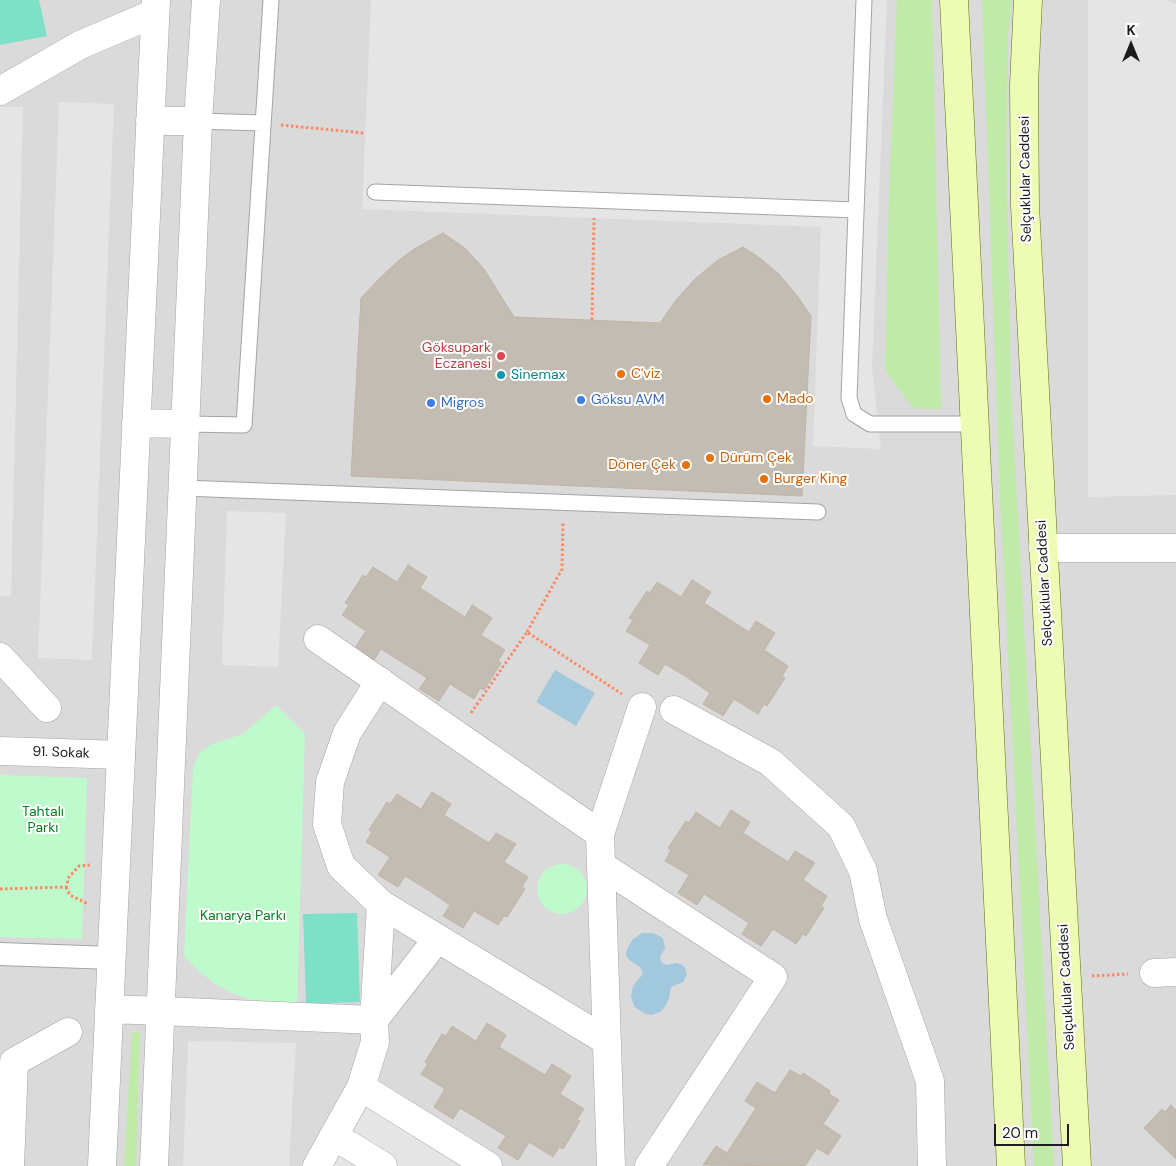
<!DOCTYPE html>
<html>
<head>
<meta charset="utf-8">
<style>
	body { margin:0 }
	#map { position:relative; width:1176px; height:1166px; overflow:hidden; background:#efece3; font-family:"DM Sans",sans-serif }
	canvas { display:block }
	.north { position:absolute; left:1106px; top:20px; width:50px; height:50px; -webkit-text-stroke:4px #fff; paint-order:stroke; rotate:0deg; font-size:14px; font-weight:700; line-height:20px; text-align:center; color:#1d1d1d }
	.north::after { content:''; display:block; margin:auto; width:18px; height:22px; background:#1d1d1d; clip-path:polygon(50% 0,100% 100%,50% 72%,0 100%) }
	.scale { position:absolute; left:994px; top:1124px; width:75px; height:22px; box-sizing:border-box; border:2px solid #1d1d1d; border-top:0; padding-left:6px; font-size:15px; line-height:18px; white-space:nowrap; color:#1d1d1d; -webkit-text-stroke:4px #fff; paint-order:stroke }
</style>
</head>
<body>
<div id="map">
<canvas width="1176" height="1166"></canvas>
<div class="north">K</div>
<div class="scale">20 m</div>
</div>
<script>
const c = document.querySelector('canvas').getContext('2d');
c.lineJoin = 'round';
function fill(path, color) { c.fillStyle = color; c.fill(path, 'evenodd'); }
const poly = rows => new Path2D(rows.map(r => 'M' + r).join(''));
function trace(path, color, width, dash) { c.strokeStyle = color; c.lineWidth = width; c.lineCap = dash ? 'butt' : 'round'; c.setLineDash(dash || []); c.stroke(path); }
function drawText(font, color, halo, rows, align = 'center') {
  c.font = font + ' "DM Sans",sans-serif'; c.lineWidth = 4; c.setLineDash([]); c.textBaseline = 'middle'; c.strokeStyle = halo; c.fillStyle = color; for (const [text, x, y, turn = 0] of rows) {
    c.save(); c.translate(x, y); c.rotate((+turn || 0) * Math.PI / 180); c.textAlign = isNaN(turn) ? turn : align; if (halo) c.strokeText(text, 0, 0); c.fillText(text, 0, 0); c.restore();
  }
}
const residential = poly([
	[0,0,1176,0,1176,1166,0,1166]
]);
const grass = poly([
	[897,0,932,0,941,409,913,408,885,370,889,199],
	[982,0,1012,0,1008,33,1006,147,1011,392,1054,1166,1034,1166,1000,495],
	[132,1032,140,1032,136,1166,124,1166]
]);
const park = poly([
	[276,705,305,734,297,1006,260,1003,232,993,215,984,199,971,184,956,193,768,199,753,212,744,243,734],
	[0,775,87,778,82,939,0,937],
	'537 889a25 25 0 1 1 50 0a25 25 0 1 1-50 0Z'
]);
const pitch = poly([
	[0,0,39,0,47,36,0,45],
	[357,913,360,1002,306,1004,303,914]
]);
const parking = poly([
	[371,0,887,0,872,368,881,449,813,446,821,227,362,209],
	[1088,0,1167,0,1176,4,1176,495,1088,497],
	[59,102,114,104,92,660,38,658],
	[0,107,23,107,11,596,0,596],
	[227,511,286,513,278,667,222,665],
	[188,1041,296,1043,289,1166,183,1166],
	[370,1099,477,1166,329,1166]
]);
const water = poly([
	[555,670,595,693,576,726,536,702],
	[642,933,653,933,663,938,665,948,660,957,661,961,663,964,667,965,676,963,681,964,685,968,687,974,683,982,671,987,669,999,664,1008,660,1012,651,1015,646,1014,637,1009,634,1006,631,996,633,986,643,974,640,967,629,960,626,955,627,949,633,939]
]);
const building = poly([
	[443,233,466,249,484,269,514,317,660,323,676,300,696,278,718,260,743,247,761,259,779,274,798,297,811,316,802,496,351,476,361,298,380,278,397,262,414,249,443,233],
	[408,565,427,577,420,588,465,617,472,605,492,618,481,635,505,650,498,661,501,663,484,690,480,688,474,699,450,684,439,701,419,689,427,678,381,649,374,660,355,648,366,631,342,615,349,605,345,603,363,575,366,577,373,567,397,582,408,565],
	[692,580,711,592,704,603,749,632,756,621,775,633,764,650,788,666,782,676,785,678,767,706,764,704,758,714,734,699,723,716,703,704,710,693,688,678,665,664,658,675,639,663,650,645,626,631,633,620,629,618,647,591,650,593,657,582,681,597,692,580],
	[432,792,451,804,444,815,489,843,496,833,516,844,504,862,528,877,522,887,525,889,507,917,504,916,498,925,474,911,463,928,443,916,450,905,428,890,405,876,398,887,378,875,390,857,366,842,372,832,369,830,387,802,390,804,397,794,421,809,432,792],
	[731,810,750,822,743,833,788,862,795,851,815,863,803,880,827,896,821,906,824,908,806,936,803,934,796,944,773,929,761,946,742,934,749,923,704,894,697,905,678,893,689,875,665,861,671,850,668,848,686,821,689,823,696,812,720,828,731,810],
	[487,1023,506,1035,499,1047,545,1075,552,1064,571,1076,560,1094,584,1109,577,1119,580,1121,563,1149,559,1147,553,1157,529,1142,518,1160,498,1148,506,1136,460,1108,453,1119,434,1107,445,1089,421,1074,428,1064,425,1062,442,1034,446,1036,452,1026,476,1041,487,1023],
	[790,1070,801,1076,803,1073,830,1091,829,1094,839,1100,823,1124,841,1136,828,1155,817,1148,805,1166,703,1165,716,1146,727,1153,756,1108,745,1101,757,1082,775,1093,790,1070],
	[1171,1105,1175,1110,1176,1109,1176,1159,1144,1128,1162,1109,1165,1112,1171,1105]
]);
const path = poly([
	[281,125,364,133],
	[592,320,594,218],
	[527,632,562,569,563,522],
	[471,713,527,632,622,694],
	[66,887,70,895,88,904],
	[0,889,66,887,69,877,79,866,90,865],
	[1092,976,1128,974]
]);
const service = poly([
	[864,0,849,398,854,414,870,424,975,424],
	[198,121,263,123],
	[375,192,856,210],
	[186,424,244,425,271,0],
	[183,488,818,512]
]);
const pedestrian = poly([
	[0,954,112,958]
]);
const minor = poly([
	[0,91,80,45,155,13],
	[1043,548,1176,548],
	[318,639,600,834,611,1166],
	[0,657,47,708],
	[380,681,347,733,330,782,327,824,341,866,381,904,607,1041],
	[674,710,770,762,841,826,863,871,873,919,930,1081,932,1166],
	[0,751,121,755],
	[600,834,642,707],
	[602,866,773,977,649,1166],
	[381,904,374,1020,438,938],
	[1154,973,1176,972],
	[161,1011,374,1020,375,1042,361,1087,317,1166],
	[361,1087,488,1166],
	[334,1136,383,1166],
	[10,1166,14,1062,68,1032]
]);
const tertiary = poly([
	[150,121,198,121],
	[136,423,186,424],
	[109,1009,161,1011],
	[102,1166,156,0],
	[154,1166,198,121,206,0]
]);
const secondary = poly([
	[954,0,1011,1166],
	[1028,0,1024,85,1025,206,1077,1166]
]);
const markers = [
	[501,356,5,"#e0444e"],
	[621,374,5,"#e8710a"],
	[501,375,5,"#0f9aa8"],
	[767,399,5,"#e8710a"],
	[581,400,5,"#3f7fe0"],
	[431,403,5,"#3f7fe0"],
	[710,458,5,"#e8710a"],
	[686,465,5,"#e8710a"],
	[764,479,5,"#e8710a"]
];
const streetNames = [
	["Selçuklular Caddesi",1026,179,-91],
	["Selçuklular Caddesi",1045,583,-93],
	["91. Sokak",61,753,2],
	["Selçuklular Caddesi",1067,987,-93]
];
const healthNames = [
	["Göksupark",491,348],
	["Eczanesi",491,364]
];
const foodNames = [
	["C'viz",631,374],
	["Mado",777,399],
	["Dürüm Çek",720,458],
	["Döner Çek",676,465,"right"],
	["Burger King",774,479]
];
const cultureNames = [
	["Sinemax",511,375]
];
const shopNames = [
	["Göksu AVM",591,400],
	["Migros",441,403]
];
const parkNames = [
	["Tahtalı",43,812],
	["Parkı",43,828],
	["Kanarya Parkı",243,916]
];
fill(residential, '#dbdada');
fill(grass, '#bfeaa7');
fill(park, '#befacb');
fill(pitch, '#7fe0c8');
fill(parking, '#e5e5e5');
fill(water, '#a2c8dd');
fill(building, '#c3bcb2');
trace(building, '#c1b5a5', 1);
trace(service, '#a4a4a4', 17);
trace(pedestrian, '#a4a4a4', 24);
trace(minor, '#a4a4a4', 29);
trace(tertiary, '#a4a4a4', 29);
trace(secondary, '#597603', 29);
trace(path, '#fc8a66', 3, [2.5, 2.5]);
trace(service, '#fff', 15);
trace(pedestrian, '#fff', 22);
trace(minor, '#fff', 28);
trace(tertiary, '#fff', 28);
trace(secondary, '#edfbb5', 28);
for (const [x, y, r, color] of markers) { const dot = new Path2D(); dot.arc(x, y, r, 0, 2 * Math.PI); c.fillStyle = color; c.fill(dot); trace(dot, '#fff', 2); }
drawText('14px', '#1d1d1d', '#fff', streetNames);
drawText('14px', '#be3a42', '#fff', healthNames, 'right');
drawText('14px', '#c56008', '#fff', foodNames, 'left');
drawText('14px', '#0d838f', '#fff', cultureNames, 'left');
drawText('14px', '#366cbe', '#fff', shopNames, 'left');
drawText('14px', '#097d23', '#fff', parkNames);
</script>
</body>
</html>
